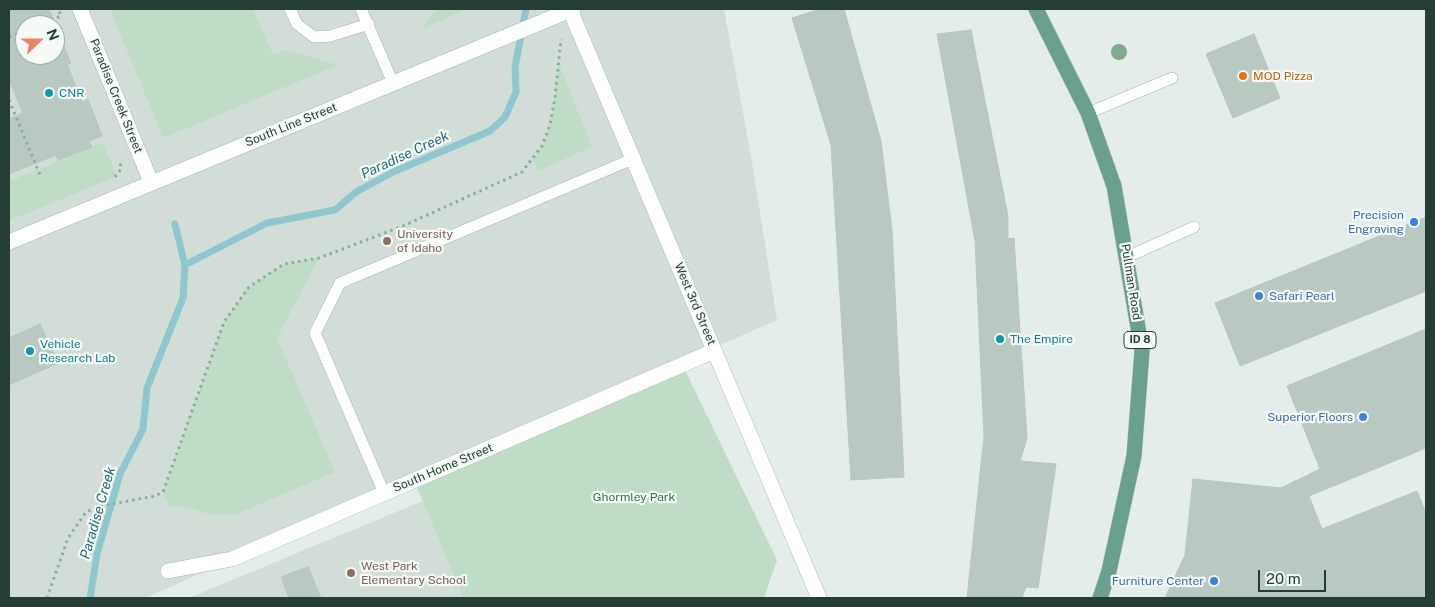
<!DOCTYPE html>
<html>
<head>
<meta charset="utf-8">
<style>
	body { margin:0 }
	#map { position:relative; width:1435px; height:607px; overflow:hidden; background:#e4ede9; font-family:"Public Sans",sans-serif }
	canvas { display:block }
	.frame { position:absolute; inset:0; border:10px solid #243e36; pointer-events:none }
	.north { position:absolute; left:15px; top:15px; width:50px; height:50px; box-sizing:border-box; background:#f5faf7; border:1px solid #a1afaa; border-radius:50%; rotate:68deg; font-size:14px; font-weight:700; line-height:20px; text-align:center; color:#243e36 }
	.north::after { content:''; display:block; margin:auto; width:18px; height:22px; background:#eb8264; clip-path:polygon(50% 0,100% 100%,50% 72%,0 100%) }
	.scale { position:absolute; left:1258px; top:570px; width:68px; height:22px; box-sizing:border-box; border:2px solid #243e36; border-top:0; padding-left:6px; font-size:15px; line-height:18px; white-space:nowrap; color:#243e36; -webkit-text-stroke:4px #f5faf7; paint-order:stroke }
</style>
</head>
<body>
<div id="map">
<canvas width="1435" height="607"></canvas>
<div class="frame"></div>
<div class="north">N</div>
<div class="scale">20 m</div>
</div>
<script>
const c = document.querySelector('canvas').getContext('2d');
c.lineJoin = 'round';
function fill(path, color) { c.fillStyle = color; c.fill(path, 'evenodd'); }
const poly = rows => new Path2D(rows.map(r => 'M' + r).join(''));
function trace(path, color, width, dash) { c.strokeStyle = color; c.lineWidth = width; c.lineCap = dash ? 'butt' : 'round'; c.setLineDash(dash || []); c.stroke(path); }
function drawText(font, color, halo, rows, align = 'center') {
  c.font = font + ' "Public Sans",sans-serif'; c.lineWidth = 4.5; c.setLineDash([]); c.textBaseline = 'middle'; c.strokeStyle = halo; c.fillStyle = color; for (const [text, x, y, turn = 0] of rows) {
    c.save(); c.translate(x, y); c.rotate((+turn || 0) * Math.PI / 180); c.textAlign = isNaN(turn) ? turn : align; if (halo) c.strokeText(text, 0, 0); c.fillText(text, 0, 0); c.restore();
  }
}
const built = poly([
	[9,9,724,9,752,162,777,320,145,598,9,598],
	[25,25,55,25,55,55,25,55],
	[423,501,463,598,189,598,309,548]
]);
const green = poly([
	[110,9,253,9,273,54,287,50,338,65,163,138],
	[436,9,466,9,421,30],
	[559,64,592,147,538,171,533,159,542,146,550,125],
	[103,143,117,176,9,221,9,181],
	[319,258,277,338,335,472,237,514,211,515,187,507,169,506,163,492,224,322,249,287,284,264],
	[682,364,777,560,764,598,463,598,414,480]
]);
const stream = poly([
	[185,265,267,223,335,210,356,192,393,172,490,131,505,117,516,92,515,67,526,9],
	[90,598,97,554,120,474,143,429,147,388,183,298,185,265,175,224]
]);
const building = poly([
	[9,9,49,9,71,63,67,64,82,102,88,99,102,136,89,141,92,147,58,160,56,155,9,174,9,119,23,113,9,79,9,9],
	[25,25,55,25,55,55,25,55,25,25],
	[820,9,844,9,881,141,892,230,904,477,851,480,831,145,792,18,820,9],
	[971,30,1008,216,1008,239,1014,238,1027,438,1020,461,1056,464,1038,588,1026,587,1022,598,967,598,984,436,975,241,937,34,971,30],
	[1254,34,1280,98,1233,118,1206,54,1254,34],
	[1426,217,1426,291,1240,366,1215,303,1426,217],
	[40,324,58,363,9,385,9,338,40,324],
	[1426,329,1426,448,1309,496,1322,529,1417,491,1426,513,1426,598,1165,598,1185,555,1193,479,1281,488,1320,469,1287,386,1426,329],
	[308,567,321,598,289,598,281,577,308,567]
]);
const path = poly([
	[39,25,61,16,58,9],
	[9,37,25,31],
	[9,100,40,175],
	[115,177,121,169,120,160],
	[47,598,68,538,86,512,101,506,155,496,163,492,224,322,249,287,284,264,319,258,403,226,522,172,542,146,550,125,555,98,561,39]
]);
const lane = poly([
	[290,9,297,24,314,37,330,36,369,24],
	[361,9,393,83],
	[1088,113,1172,78],
	[1127,257,1194,227],
	[384,493,315,333,340,283,635,158]
]);
const street = poly([
	[80,9,151,182],
	[570,10,819,598],
	[168,571,232,559,714,351]
]);
const secondary = poly([
	[9,242,573,9]
]);
const primary = poly([
	[1036,9,1088,113,1114,186,1142,351,1134,456,1109,571,1100,598]
]);
const trees = [
	[1119,52]
];
const markers = [
	[1243,76,5,"#e8710a"],
	[49,93,5,"#0f9aa8"],
	[1414,222,5,"#3f7fe0"],
	[387,241,5,"#8d6e63"],
	[1259,296,5,"#3f7fe0"],
	[1000,339,5,"#0f9aa8"],
	[30,351,5,"#0f9aa8"],
	[1363,417,5,"#3f7fe0"],
	[351,573,5,"#8d6e63"],
	[1214,581,5,"#3f7fe0"]
];
const shields = [
	[1140,340,32]
];
const shieldNames = [
	["ID 8",1140,340]
];
const foodNames = [
	["MOD Pizza",1253,76]
];
const cultureNames = [
	["CNR",59,93],
	["The Empire",1010,339],
	["Vehicle",40,344],
	["Research Lab",40,358]
];
const streetNames = [
	["Paradise Creek Street",116,96,68],
	["South Line Street",291,125,-22],
	["Pullman Road",1131,282,81],
	["West 3rd Street",695,304,67],
	["South Home Street",443,468,-23]
];
const shopNames = [
	["Precision",1404,215],
	["Engraving",1404,229],
	["Safari Pearl",1269,296,"left"],
	["Superior Floors",1353,417],
	["Furniture Center",1204,581]
];
const educationNames = [
	["University",397,234],
	["of Idaho",397,248],
	["West Park",361,566],
	["Elementary School",361,580]
];
const parkNames = [
	["Ghormley Park",634,497]
];
const waterNames = [
	["Paradise Creek",405,155,-25],
	["Paradise Creek",98,513,-74]
];
fill(built, '#d3ddd8');
fill(green, '#bfddc6');
trace(stream, '#8fc7cf', 7);
fill(building, '#bac8c2');
trace(building, '#b7c6c0', 1);
trace(lane, '#a7b5b0', 12);
trace(street, '#a7b5b0', 16);
trace(secondary, '#a3b8b0', 16);
trace(primary, '#c2c9c7', 16);
trace(path, '#86afa1', 3, [2.5, 4]);
trace(lane, '#fff', 11);
trace(street, '#fff', 15);
trace(secondary, '#fff', 15);
trace(primary, '#6ba091', 15);
c.fillStyle = '#81aa90';
for (const [x, y] of trees) { c.beginPath(); c.arc(x, y, 8, 0, 2 * Math.PI); c.fill(); }
for (const [x, y, r, color] of markers) { const dot = new Path2D(); dot.arc(x, y, r, 0, 2 * Math.PI); c.fillStyle = color; c.fill(dot); trace(dot, '#f5faf7', 2); }
for (const [x, y, w] of shields) { const box = new Path2D(); box.roundRect(x - w / 2, y - 8.5, w, 17, 4); c.fillStyle = '#f5faf7'; c.fill(box); trace(box, '#243e36', 1); }
drawText('bold 11px', '#243e36', null, shieldNames);
drawText('12px', '#c56008', '#f5faf7', foodNames, 'left');
drawText('12px', '#0d838f', '#f5faf7', cultureNames, 'left');
drawText('12px', '#243e36', '#f5faf7', streetNames);
drawText('12px', '#366cbe', '#f5faf7', shopNames, 'right');
drawText('12px', '#785e54', '#f5faf7', educationNames, 'left');
drawText('12px', '#307348', '#f5faf7', parkNames);
drawText('italic 14px', '#216b78', '#f5faf7', waterNames);
</script>
</body>
</html>
